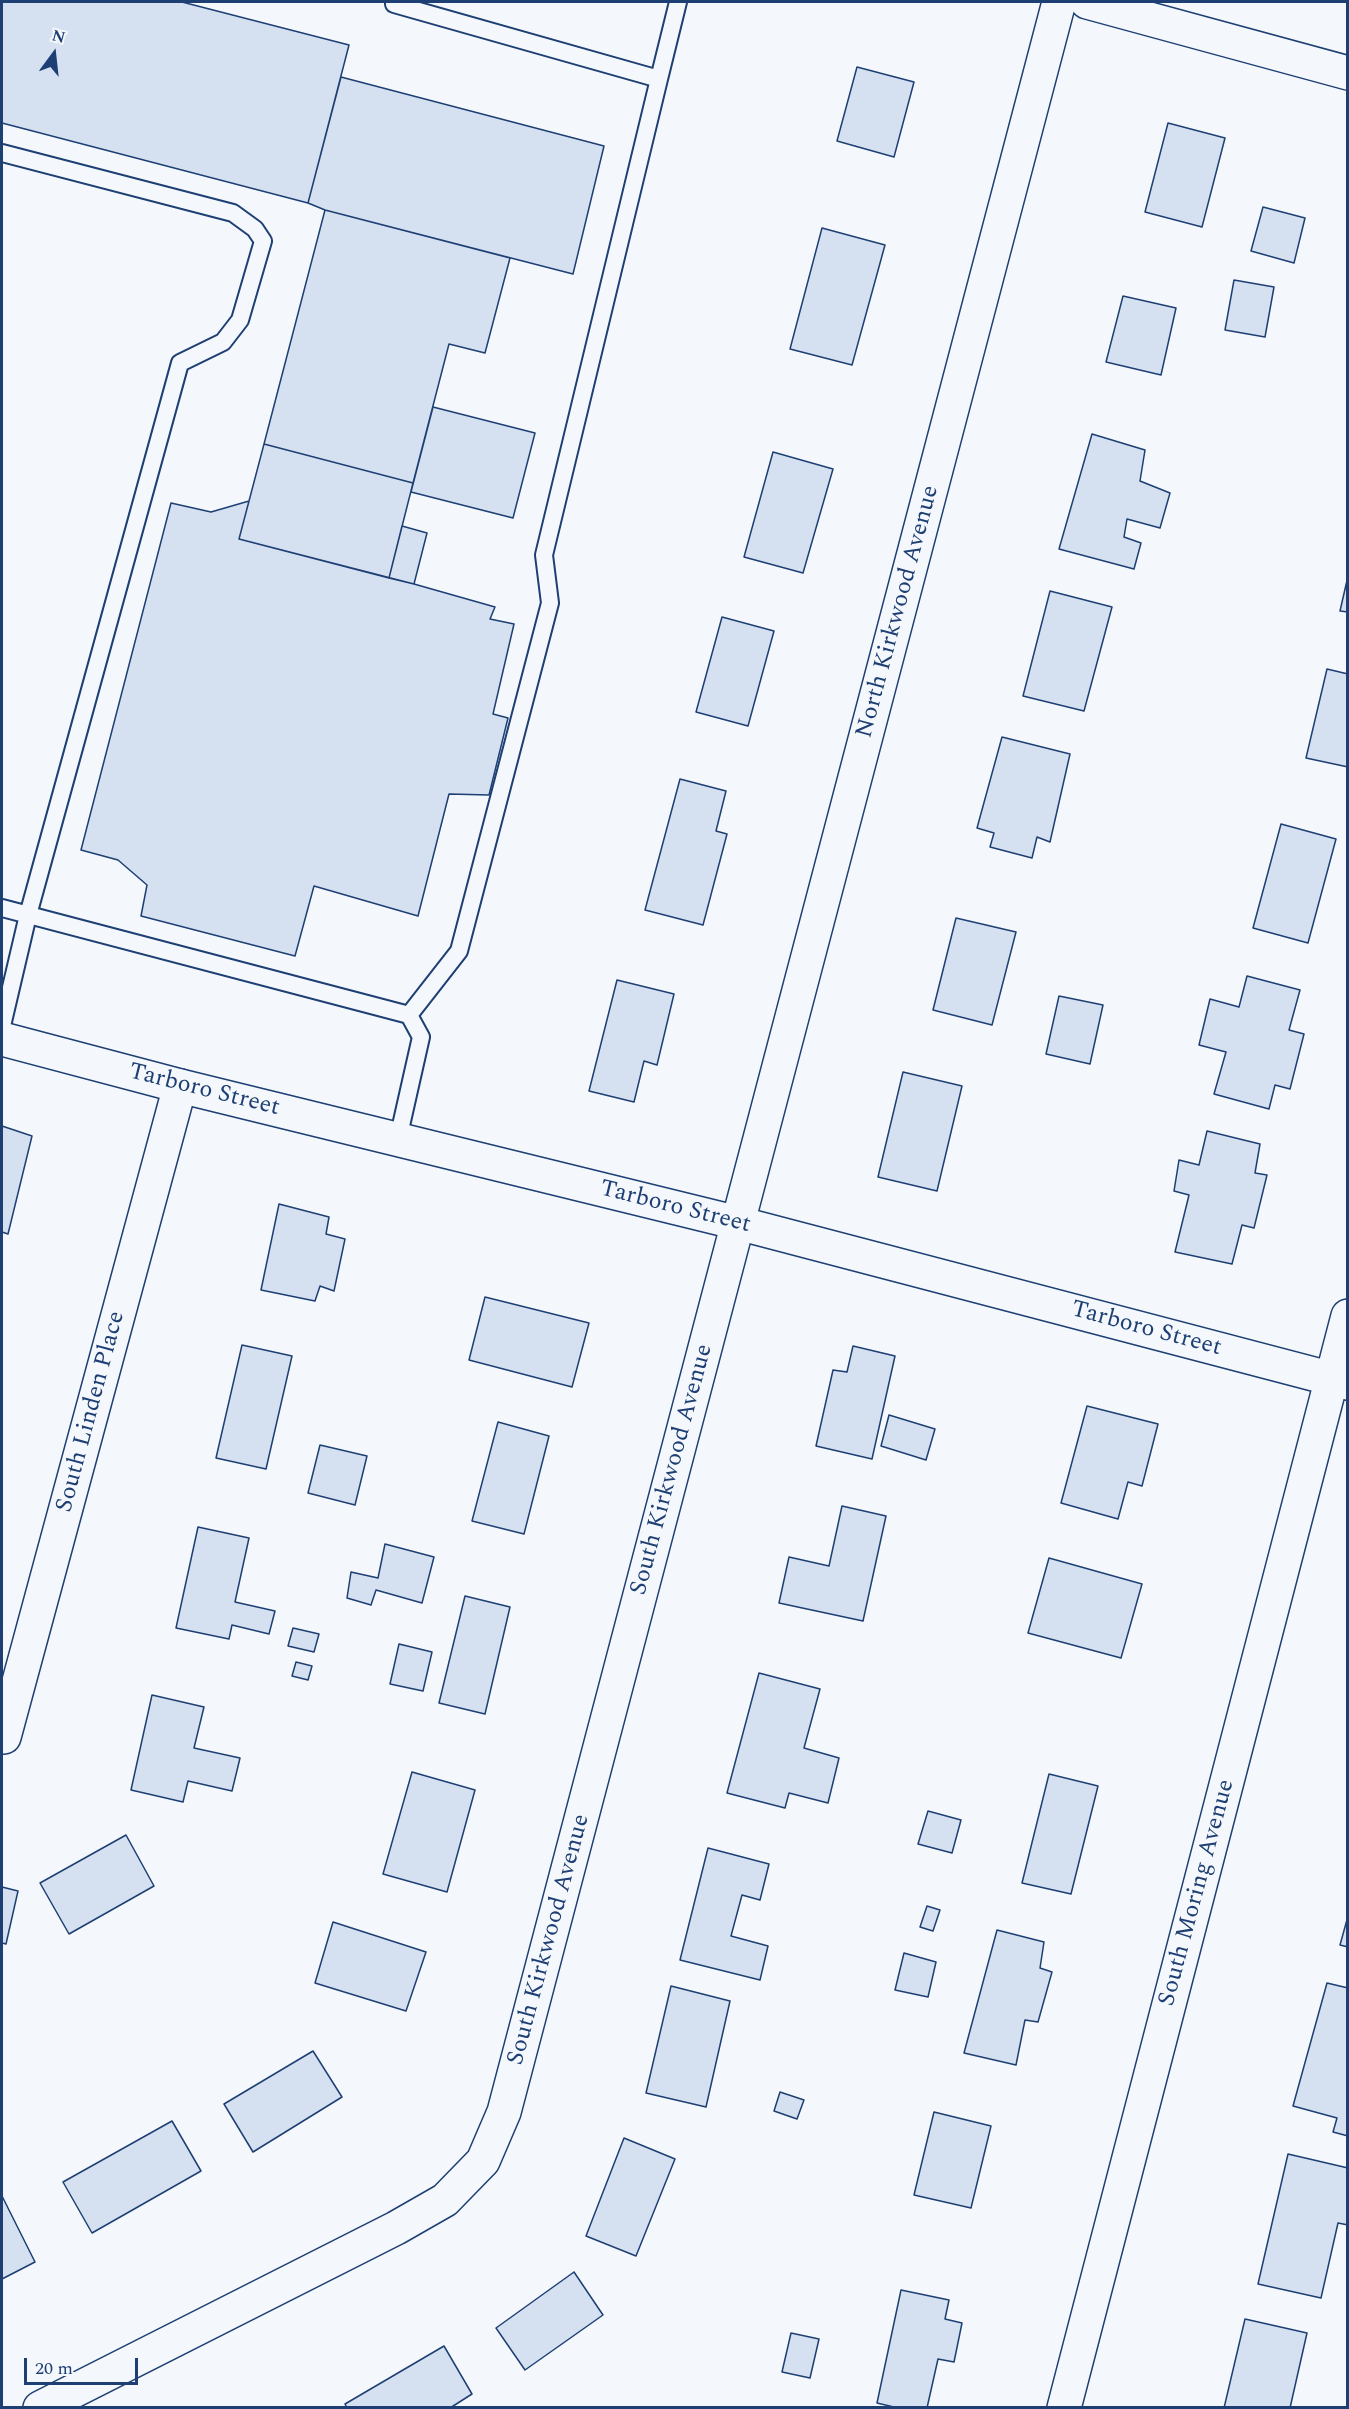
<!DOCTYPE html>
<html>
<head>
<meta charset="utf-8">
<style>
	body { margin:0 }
	#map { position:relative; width:1349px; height:2409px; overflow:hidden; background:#f4f7fb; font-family:Spectral,serif }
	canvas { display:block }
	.frame { position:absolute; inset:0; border:3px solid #1d3f73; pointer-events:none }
	.north { position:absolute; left:24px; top:24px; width:60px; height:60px; -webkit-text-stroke:4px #f4f7fb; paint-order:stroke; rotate:15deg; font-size:16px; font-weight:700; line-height:24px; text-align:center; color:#1d3f73 }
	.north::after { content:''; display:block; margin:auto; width:21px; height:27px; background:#1d3f73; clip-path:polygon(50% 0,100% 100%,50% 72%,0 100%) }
	.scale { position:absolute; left:24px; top:2358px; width:114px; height:27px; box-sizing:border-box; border:3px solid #1d3f73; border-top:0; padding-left:8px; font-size:18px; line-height:21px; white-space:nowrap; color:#1d3f73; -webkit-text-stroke:4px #f4f7fb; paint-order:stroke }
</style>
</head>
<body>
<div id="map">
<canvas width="1349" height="2409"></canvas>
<div class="frame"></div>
<div class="north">N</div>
<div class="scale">20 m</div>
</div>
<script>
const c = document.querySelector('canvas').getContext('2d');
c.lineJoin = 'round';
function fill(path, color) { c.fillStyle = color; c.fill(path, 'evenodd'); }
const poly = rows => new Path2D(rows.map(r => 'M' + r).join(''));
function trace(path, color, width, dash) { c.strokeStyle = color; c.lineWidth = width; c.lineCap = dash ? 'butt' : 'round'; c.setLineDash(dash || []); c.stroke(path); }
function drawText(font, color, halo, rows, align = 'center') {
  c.font = font + ' Spectral,serif'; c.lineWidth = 4.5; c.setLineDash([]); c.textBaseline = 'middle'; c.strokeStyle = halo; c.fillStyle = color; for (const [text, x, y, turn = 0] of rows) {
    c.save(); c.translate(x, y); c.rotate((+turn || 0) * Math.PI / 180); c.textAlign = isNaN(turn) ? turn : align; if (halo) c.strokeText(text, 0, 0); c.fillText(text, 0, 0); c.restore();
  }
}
const building = poly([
	[2,2,182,2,349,45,308,203,2,123,2,2],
	[857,67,914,82,894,157,837,141,857,67],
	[341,77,604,146,573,274,325,210,308,203,341,77],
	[1168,123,1225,138,1202,227,1145,212,1168,123],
	[1263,207,1305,218,1294,263,1251,251,1263,207],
	[325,210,510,258,485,353,449,344,413,483,264,444,325,210],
	[822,228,885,245,852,365,790,349,822,228],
	[1234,280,1274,287,1265,337,1225,330,1234,280],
	[1123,296,1176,308,1161,375,1106,362,1123,296],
	[433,407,535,433,513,518,411,492,433,407],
	[1092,434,1145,450,1140,481,1170,493,1160,528,1127,519,1124,537,1141,543,1134,569,1059,549,1092,434],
	[264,444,413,483,389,578,239,539,264,444],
	[773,452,833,469,803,573,744,557,773,452],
	[249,501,239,539,414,584,495,607,490,619,514,624,493,714,508,718,489,795,449,794,418,916,314,886,295,956,141,916,147,885,118,860,81,850,171,503,211,512,249,501],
	[402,526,427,533,414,584,389,578,402,526],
	[1348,576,1348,612,1340,611,1348,576],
	[1050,591,1112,607,1084,711,1023,696,1050,591],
	[722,617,774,631,748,726,696,712,722,617],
	[1327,669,1348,674,1348,767,1306,758,1327,669],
	[1002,737,1070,754,1050,842,1037,837,1032,858,990,847,994,833,977,828,1002,737],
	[680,779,726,791,716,831,727,834,703,925,645,910,680,779],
	[1281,824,1336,839,1308,943,1253,928,1281,824],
	[956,918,1016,932,992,1025,933,1010,956,918],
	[1247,976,1300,990,1289,1030,1304,1034,1290,1089,1275,1085,1269,1109,1214,1094,1226,1052,1199,1045,1210,999,1239,1007,1247,976],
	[617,980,674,994,657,1065,644,1061,634,1102,589,1091,617,980],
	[1059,996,1103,1005,1090,1064,1046,1054,1059,996],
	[903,1072,962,1086,937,1191,878,1177,903,1072],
	[2,1126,32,1136,8,1234,2,1232,2,1126],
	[1207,1131,1260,1144,1255,1173,1267,1175,1254,1228,1242,1225,1232,1264,1175,1252,1189,1195,1174,1191,1179,1160,1199,1165,1207,1131],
	[279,1204,329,1217,326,1234,345,1239,334,1291,320,1286,315,1301,261,1290,279,1204],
	[485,1297,589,1323,572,1387,469,1360,485,1297],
	[242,1345,292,1356,266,1469,216,1458,242,1345],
	[853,1346,895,1356,872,1459,816,1446,833,1370,847,1372,853,1346],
	[1087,1406,1158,1424,1142,1486,1128,1482,1118,1519,1061,1503,1087,1406],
	[889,1415,935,1429,926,1460,881,1446,889,1415],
	[498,1422,549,1436,524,1534,472,1521,498,1422],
	[320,1445,367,1456,355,1505,308,1493,320,1445],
	[842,1506,886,1516,863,1621,779,1603,789,1557,829,1566,842,1506],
	[198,1527,249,1538,235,1602,275,1611,269,1634,232,1625,229,1639,176,1628,198,1527],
	[385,1544,434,1557,422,1603,376,1590,371,1605,347,1598,351,1572,378,1578,385,1544],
	[1049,1558,1142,1584,1121,1658,1028,1633,1049,1558],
	[465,1596,510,1607,485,1714,439,1703,465,1596],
	[293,1628,319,1634,314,1652,288,1646,293,1628],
	[399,1644,432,1652,423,1691,390,1684,399,1644],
	[296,1662,312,1666,308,1680,292,1676,296,1662],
	[759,1673,820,1689,804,1748,839,1758,828,1803,789,1793,785,1808,727,1793,759,1673],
	[152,1695,204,1707,194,1748,240,1758,232,1791,188,1781,183,1802,131,1790,152,1695],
	[412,1772,475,1790,447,1892,383,1874,412,1772],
	[1049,1774,1098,1786,1071,1894,1022,1883,1049,1774],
	[928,1811,961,1820,952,1853,918,1844,928,1811],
	[126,1835,154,1886,69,1934,40,1883,126,1835],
	[708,1848,769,1864,760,1900,742,1895,731,1936,768,1946,760,1980,680,1960,708,1848],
	[2,1887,18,1891,6,1944,2,1943,2,1887],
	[927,1906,940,1910,933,1931,920,1927,927,1906],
	[1348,1916,1348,1947,1340,1945,1348,1916],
	[333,1922,426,1952,406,2011,315,1983,333,1922],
	[997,1930,1044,1942,1040,1968,1052,1972,1038,2022,1025,2020,1016,2065,964,2053,997,1930],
	[904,1953,936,1962,928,1997,895,1990,904,1953],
	[1327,1983,1348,1988,1348,2136,1333,2132,1337,2118,1293,2106,1327,1983],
	[671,1986,730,2001,706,2107,646,2093,671,1986],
	[313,2051,342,2097,253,2152,224,2104,313,2051],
	[780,2092,804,2100,797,2119,774,2111,780,2092],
	[934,2112,991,2126,971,2208,914,2195,934,2112],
	[172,2121,201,2171,92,2233,63,2182,172,2121],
	[624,2138,675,2159,636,2256,586,2236,624,2138],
	[1288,2154,1348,2168,1348,2225,1338,2223,1321,2298,1258,2284,1288,2154],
	[2,2196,35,2262,2,2279,2,2196],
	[574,2272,603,2315,525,2370,496,2328,574,2272],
	[901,2290,949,2300,945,2319,962,2323,954,2362,938,2359,927,2408,898,2408,877,2403,901,2290],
	[1245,2319,1307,2333,1290,2408,1224,2408,1245,2319],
	[791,2333,819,2339,810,2378,782,2372,791,2333],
	[444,2346,472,2394,450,2408,347,2408,345,2404,444,2346]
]);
const service = poly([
	[394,4,659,79,678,2],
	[2,153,233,213,255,229,263,241,240,320,223,342,180,363,28,915,2,1026],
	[2,908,409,1015,421,1037,398,1139],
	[409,1015,459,951,550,603,544,555,659,79]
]);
const minor = poly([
	[1087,2,1348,73],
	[4,1737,180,1086],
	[40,2408,396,2228,445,2200,483,2161,504,2112,1059,2],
	[1064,2408,1348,1316]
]);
const tertiary = poly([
	[2,1039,180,1086,738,1223,1348,1383]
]);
const streetNames = [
	["North Kirkwood Avenue",899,612,-75],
	["Tarboro Street",204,1091,14],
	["Tarboro Street",675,1208,14],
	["Tarboro Street",1146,1330,15],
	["South Linden Place",92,1412,-75],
	["South Kirkwood Avenue",673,1470,-75],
	["South Moring Avenue",1198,1893,-75],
	["South Kirkwood Avenue",550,1940,-75]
];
fill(building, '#d5e0f0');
trace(building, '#1d3f73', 1.5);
trace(service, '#1d3f73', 20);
trace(minor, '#1d3f73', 36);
trace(tertiary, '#1d3f73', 36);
trace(service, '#f4f7fb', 16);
trace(minor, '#f4f7fb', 33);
trace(tertiary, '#f4f7fb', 33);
drawText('24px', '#1d3f73', '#f4f7fb', streetNames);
</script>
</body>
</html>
